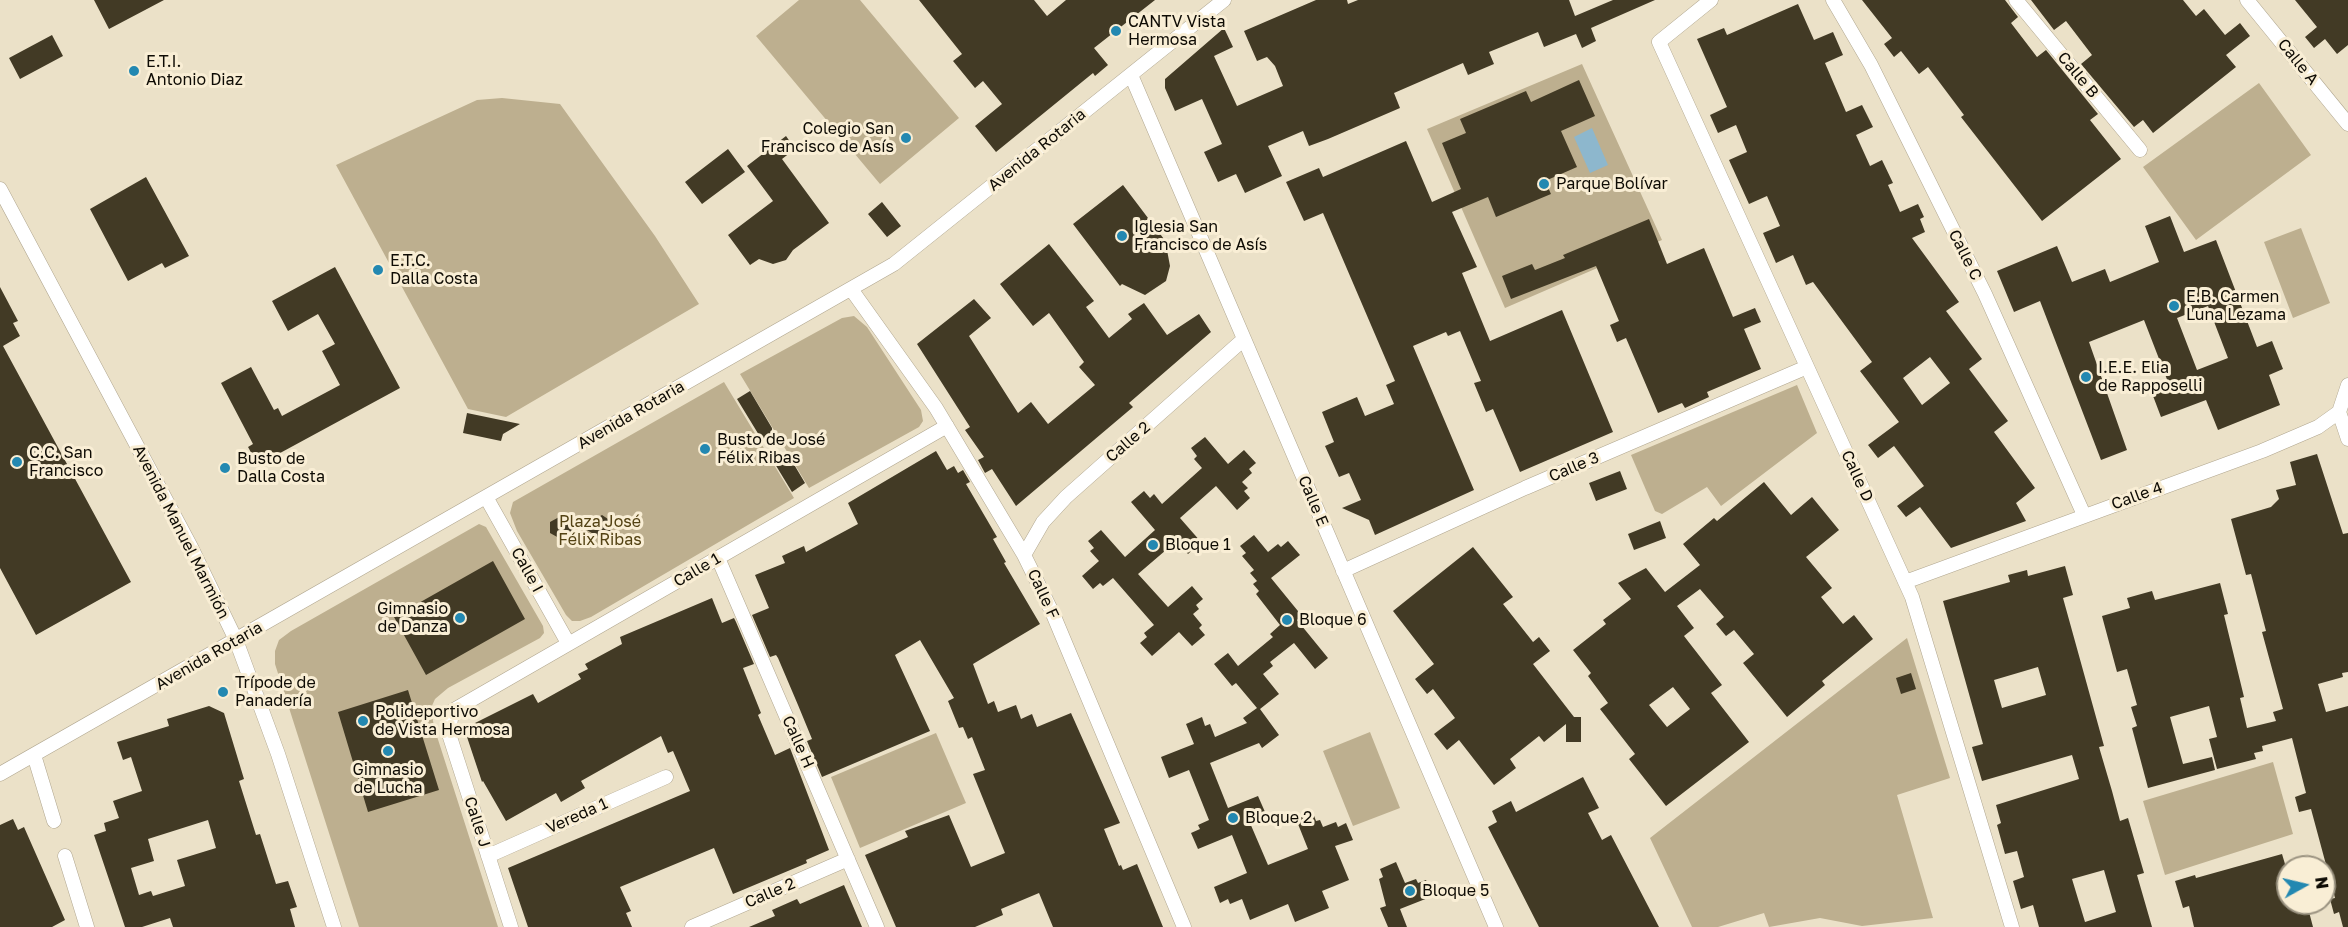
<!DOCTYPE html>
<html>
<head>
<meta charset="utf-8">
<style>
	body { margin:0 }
	#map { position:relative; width:2348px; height:927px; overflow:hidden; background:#ebe1c8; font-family:"Golos Text",sans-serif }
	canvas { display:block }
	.north { position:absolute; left:2276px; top:855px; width:60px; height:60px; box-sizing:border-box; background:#f9eed5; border:2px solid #9b9381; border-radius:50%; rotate:82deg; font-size:16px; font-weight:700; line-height:24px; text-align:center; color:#0e0b04 }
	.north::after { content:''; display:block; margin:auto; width:21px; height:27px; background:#2388b1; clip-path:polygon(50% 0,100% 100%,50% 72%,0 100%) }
</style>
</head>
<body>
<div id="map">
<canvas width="2348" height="927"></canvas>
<div class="north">N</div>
</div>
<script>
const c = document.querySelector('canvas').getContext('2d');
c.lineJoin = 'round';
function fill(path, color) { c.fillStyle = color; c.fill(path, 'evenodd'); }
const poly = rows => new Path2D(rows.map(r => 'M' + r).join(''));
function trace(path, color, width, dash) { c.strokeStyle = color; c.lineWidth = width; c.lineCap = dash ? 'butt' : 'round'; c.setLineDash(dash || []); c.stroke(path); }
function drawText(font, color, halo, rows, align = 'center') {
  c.font = font + ' "Golos Text",sans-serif'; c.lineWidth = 6; c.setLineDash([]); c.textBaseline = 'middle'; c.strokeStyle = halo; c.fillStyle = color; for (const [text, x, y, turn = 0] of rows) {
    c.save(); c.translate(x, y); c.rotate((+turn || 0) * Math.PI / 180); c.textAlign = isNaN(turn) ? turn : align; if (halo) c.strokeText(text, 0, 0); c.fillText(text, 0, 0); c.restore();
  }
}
const green = poly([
	[799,0,860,0,959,118,880,184,756,36],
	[1582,64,1662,240,1505,308,1427,129],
	[2259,83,2311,155,2196,240,2143,167],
	[502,98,560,104,655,236,699,304,506,417,468,409,336,165,477,100],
	[2301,228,2330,303,2293,318,2264,242],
	[854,316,867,327,921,410,923,421,919,427,809,488,740,374,842,318],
	[724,382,794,498,591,617,580,621,572,621,566,615,517,531,510,513,513,502],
	[1797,385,1817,433,1721,506,1707,487,1662,514,1655,511,1631,455],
	[479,524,486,527,543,626,544,633,540,638,448,688,435,699,431,708,434,727,498,927,359,927,275,664,275,651,279,640,291,631],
	[1907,638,1950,778,1897,795,1933,918,1862,926,1820,918,1769,927,1764,913,1718,927,1692,927,1650,838],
	[1370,732,1400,808,1353,826,1323,751],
	[936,733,966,803,860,848,831,777],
	[2273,762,2293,834,2165,875,2143,801]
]);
const water = poly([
	[1592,128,1608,165,1590,173,1574,137]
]);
const building = poly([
	[94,0,164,0,109,29],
	[919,0,1034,0,1047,16,1066,0,1155,0,1094,48,1108,65,1095,76,1093,73,996,152,975,126,1002,104,983,81,975,88,953,61,962,54],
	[1316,0,1347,0,1348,4,1358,0,1569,0,1575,16,1613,0,1655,0,1591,28,1596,41,1582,48,1576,34,1544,47,1538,32,1489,52,1494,64,1468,75,1463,63,1394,93,1400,108,1328,139,1309,146,1303,131,1268,146,1282,176,1245,193,1236,174,1218,182,1204,152,1222,144,1202,99,1175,111,1165,88,1165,79,1224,28,1233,47,1214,56,1237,106,1283,86,1275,66,1267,57,1257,61,1244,31],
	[1862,0,2005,0,2018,17,2011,23,2037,57,2046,50,2098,114,2090,120,2121,159,2042,221,1961,117,1964,115,1928,67,1919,74,1901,51,1894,57,1884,44,1892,38],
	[2031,0,2183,0,2196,16,2204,9,2225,35,2240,23,2250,36,2226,55,2236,67,2153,133,2143,120,2134,127,2081,64,2092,55,2066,21,2054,30],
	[2295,0,2348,0,2348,45,2337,54,2325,39,2314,48,2305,37,2317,27],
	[1798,4,1814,40,1833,32,1843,55,1825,63,1846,112,1862,105,1873,127,1856,135,1870,166,1882,160,1893,183,1888,185,1900,212,1918,204,1924,217,1920,219,1925,232,1912,238,1959,302,1946,311,1982,359,1969,369,2008,421,1994,432,2035,488,2016,503,2026,521,1951,548,1920,507,1906,517,1897,506,1924,486,1894,446,1878,458,1868,445,1899,422,1860,371,1872,362,1813,282,1806,285,1793,255,1776,263,1763,233,1780,226,1767,196,1749,204,1729,160,1747,152,1736,125,1718,133,1710,115,1727,107,1697,39,1724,28,1727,35],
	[1930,357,1950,383,1922,405,1903,378],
	[52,35,63,56,20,79,9,58],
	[1579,80,1595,116,1561,131,1577,167,1545,181,1551,194,1496,217,1488,197,1452,212,1477,267,1462,273,1490,341,1562,310,1613,432,1520,472,1493,409,1486,412,1474,383,1481,381,1460,331,1448,336,1446,332,1413,346,1474,490,1375,535,1369,520,1342,508,1361,500,1349,473,1339,477,1325,446,1334,442,1322,412,1357,397,1365,416,1394,404,1386,385,1395,381,1323,213,1304,221,1286,182,1319,168,1323,177,1406,141,1432,202,1461,189,1442,143,1466,133,1460,119,1526,91,1531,102],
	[786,136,795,149,782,159,829,223,793,250,786,260,773,264,759,259,750,265,728,235,773,201,747,166],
	[728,149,745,172,702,204,685,182],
	[146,177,189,256,165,268,162,263,128,281,90,209],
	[1123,185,1170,247,1167,250,1170,266,1166,281,1145,295,1122,284,1120,286,1073,224],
	[882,202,901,226,887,237,868,214],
	[2170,216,2184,252,2216,240,2257,347,2272,341,2283,369,2269,375,2280,405,2218,430,2206,400,2161,417,2150,388,2168,382,2144,320,2089,342,2127,450,2101,460,2040,301,2014,312,1997,271,2057,246,2072,282,2105,269,2110,282,2159,262,2145,226],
	[2208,306,2228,358,2197,370,2177,318],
	[1649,219,1667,264,1704,248,1733,317,1755,308,1761,322,1744,329,1761,369,1707,392,1709,397,1685,408,1682,403,1658,413,1626,338,1617,342,1610,325,1619,321,1596,266,1511,299,1502,276,1532,264,1535,270,1565,258,1563,255],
	[1049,244,1094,301,1086,307,1109,338,1132,319,1128,314,1144,303,1167,335,1199,314,1211,332,1129,403,1133,407,1016,506,992,469,985,473,978,460,984,457,965,430,970,427,917,344,974,299,991,318,969,336,1018,413,1031,402,1048,424,1095,385,1079,367,1084,362,1049,313,1033,326,1000,284],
	[335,267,400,388,258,465,248,447,253,444,221,383,251,367,274,410,278,408,282,416,340,385,322,351,335,344,318,314,288,331,272,301],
	[0,287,18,321,13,323,20,336,3,346,131,582,36,635,0,568],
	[750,391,772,428,772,434,762,440,737,399],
	[467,413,520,424,503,434,501,441,463,433],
	[1205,437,1228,464,1244,450,1256,463,1249,469,1252,473,1242,482,1248,488,1244,491,1250,498,1237,510,1216,486,1180,518,1201,542,1188,554,1182,547,1178,550,1173,544,1138,574,1168,607,1192,586,1203,599,1196,605,1199,609,1193,614,1202,625,1199,628,1205,635,1192,646,1179,632,1152,656,1140,643,1147,637,1144,633,1154,625,1113,578,1103,586,1100,583,1093,589,1082,576,1099,561,1090,551,1094,548,1088,541,1101,530,1125,557,1155,530,1131,502,1144,491,1150,498,1154,494,1162,504,1202,468,1194,459,1197,456,1191,448],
	[936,451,947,470,954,466,958,473,963,470,970,482,966,484,997,537,993,539,1006,562,1004,563,1040,624,973,664,988,704,994,701,998,712,1016,705,1021,719,1032,714,1037,727,1071,713,1120,823,1104,829,1119,866,1121,865,1123,870,1137,864,1163,927,1053,927,1039,893,1001,909,1003,915,975,927,896,927,865,855,908,837,905,831,949,815,971,867,1005,853,973,774,985,770,972,737,968,739,963,727,959,728,948,701,954,698,920,640,895,655,930,731,822,777,807,741,812,739,798,705,778,658,776,655,770,657,752,615,769,608,755,575,785,563,782,556,804,546,806,552,858,524,848,503],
	[2317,454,2343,534,2348,533,2348,672,2342,673,2343,677,2318,684,2326,712,2348,706,2348,927,2343,927,2339,912,2334,914,2330,899,2335,898,2311,809,2299,812,2295,797,2306,793,2292,738,2262,746,2263,751,2254,753,2256,759,2217,769,2209,739,2217,737,2209,706,2170,717,2183,764,2212,757,2215,770,2148,788,2132,728,2137,726,2131,707,2137,705,2127,669,2117,672,2102,616,2130,608,2127,598,2152,591,2155,600,2220,583,2228,614,2224,615,2244,697,2240,698,2247,728,2276,721,2273,712,2283,709,2262,632,2266,631,2251,574,2246,575,2231,519,2271,507,2279,499,2276,490,2296,485,2290,462],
	[789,456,805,483,792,492,775,464],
	[1620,471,1627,489,1596,501,1589,483],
	[1764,482,1791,515,1812,497,1839,530,1806,557,1832,588,1821,597,1843,624,1854,615,1873,639,1822,681,1825,685,1787,717,1743,663,1754,654,1734,630,1726,636,1716,624,1724,617,1700,589,1677,606,1694,628,1684,636,1722,685,1711,693,1749,742,1666,806,1629,759,1635,754,1600,709,1608,703,1588,676,1591,673,1573,650,1606,624,1603,620,1631,599,1618,583,1646,568,1665,592,1700,565,1683,544,1714,518,1717,521],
	[1673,687,1690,709,1667,727,1649,705],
	[602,515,611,521,611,531,600,538,582,527],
	[561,516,580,526,559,538,550,533,550,522],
	[1660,521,1666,538,1634,550,1628,534],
	[1254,535,1268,552,1278,544,1281,547,1288,541,1300,555,1271,578,1302,616,1297,620,1328,658,1315,669,1294,643,1270,662,1273,666,1263,674,1279,694,1260,709,1279,735,1262,748,1259,743,1210,763,1228,808,1258,796,1265,812,1256,816,1258,820,1250,823,1268,865,1308,849,1296,819,1313,813,1316,821,1320,820,1323,827,1336,822,1338,827,1346,823,1353,840,1335,846,1349,880,1322,891,1329,908,1295,922,1288,904,1250,920,1242,899,1230,904,1228,899,1220,903,1214,887,1247,873,1232,835,1198,849,1191,833,1200,829,1198,825,1209,820,1189,770,1169,778,1161,757,1194,744,1186,724,1202,717,1205,726,1210,724,1215,737,1247,723,1243,718,1257,708,1236,683,1232,686,1214,664,1228,653,1238,666,1273,637,1270,634,1280,625,1256,594,1259,591,1253,584,1257,581,1250,573,1254,570,1242,556,1246,553,1240,546],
	[1473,547,1513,597,1503,604,1533,642,1539,637,1550,651,1533,664,1574,717,1581,717,1581,742,1566,742,1566,724,1544,742,1539,736,1510,759,1516,768,1494,785,1459,740,1447,750,1434,734,1455,718,1433,689,1427,694,1415,679,1434,664,1393,611],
	[493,561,525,619,426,675,394,617],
	[2065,566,2073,595,2063,598,2104,746,2099,747,2112,791,2120,821,2128,818,2144,873,2137,875,2152,927,2039,927,2033,905,2021,909,2013,881,2024,877,2017,851,2005,854,1997,825,2001,823,1996,805,2079,779,2072,755,1982,781,1972,747,1983,744,1943,601,2010,582,2008,575,2027,570,2028,576],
	[2038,667,2046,695,2002,708,1994,680],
	[2104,870,2116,912,2085,922,2072,879],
	[712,598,722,623,734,618,736,622,754,664,743,668,761,713,758,715,775,755,790,748,829,850,806,860,807,863,733,894,714,848,620,887,631,911,626,913,632,927,528,927,508,868,690,791,673,751,668,753,661,736,581,781,585,788,561,802,556,793,506,821,483,781,482,782,466,734,474,729,471,725,533,694,538,703,581,679,578,674,588,669,585,664,622,644,620,637],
	[1911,673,1916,689,1901,694,1896,678],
	[408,690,439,790,368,812,338,712],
	[209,706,224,713,244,779,239,781,256,835,260,834,276,884,288,881,297,907,290,909,295,927,173,927,170,918,142,927,125,927,94,835,106,831,104,823,119,818,113,801,142,791,131,757,123,760,117,742,169,726,167,719],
	[208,820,216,848,177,860,185,886,153,896,151,891,139,895,131,868,154,861,148,839],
	[1583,777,1599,808,1588,813,1602,840,1611,835,1659,927,1539,927,1488,827,1497,822,1492,811,1511,801,1516,812],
	[13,819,18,830,24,827,65,920,52,927,0,927,0,825],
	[2282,854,2288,874,2288,903,2296,903,2298,911,2308,908,2313,927,2194,927,2189,906,2183,908,2175,881,2195,875,2196,878],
	[1396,862,1405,883,1416,879,1418,883,1426,880,1433,896,1400,909,1407,927,1388,927,1380,908,1386,906,1379,879,1383,877,1380,869],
	[844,885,862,927,749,927,775,916,772,910,797,899,800,904]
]);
const street = poly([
	[1711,0,1659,42,1912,597,2012,927],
	[1833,0,1871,65,1985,294,2084,515],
	[2016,0,2140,150],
	[2247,0,2348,124],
	[1131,75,1496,927],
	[0,189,191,547,236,640,278,754,334,927],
	[851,289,936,408,1024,555,1053,614,1184,927],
	[2339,412,2348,439],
	[486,497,568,643],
	[1024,555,1043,522,1066,497,1244,339],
	[718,558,877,927],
	[1343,571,1525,488,1807,367],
	[1905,582,2262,451,2318,427,2339,412,2348,385],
	[34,755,54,821],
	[0,774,894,264,1224,0],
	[65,856,87,927],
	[488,856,666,777],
	[511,927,449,734,452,711,947,426],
	[692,927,848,859]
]);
const markers = [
	[1116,31,6,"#2388b1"],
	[134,71,6,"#2388b1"],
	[906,138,6,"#2388b1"],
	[1544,184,6,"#2388b1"],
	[1122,236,6,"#2388b1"],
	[378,270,6,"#2388b1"],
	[2174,306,6,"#2388b1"],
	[2086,377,6,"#2388b1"],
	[705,449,6,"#2388b1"],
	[17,462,6,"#2388b1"],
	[225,468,6,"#2388b1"],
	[1153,545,6,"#2388b1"],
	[460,618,6,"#2388b1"],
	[1287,620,6,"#2388b1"],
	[223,692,6,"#2388b1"],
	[363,721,6,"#2388b1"],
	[388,751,6,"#2388b1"],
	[1233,818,6,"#2388b1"],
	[1410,891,6,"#2388b1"]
];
const poiNames = [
	["CANTV Vista",1128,22],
	["Hermosa",1128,40],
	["E.T.I.",146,62],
	["Antonio Diaz",146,80],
	["Colegio San",894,129,"right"],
	["Francisco de Asís",894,147,"right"],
	["Parque Bolívar",1556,184],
	["Iglesia San",1134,227],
	["Francisco de Asís",1134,245],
	["E.T.C.",390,261],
	["Dalla Costa",390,279],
	["E.B. Carmen",2186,297],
	["Luna Lezama",2186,315],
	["I.E.E. Elia",2098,368],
	["de Rapposelli",2098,386],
	["Busto de José",717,440],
	["Félix Ribas",717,458],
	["C.C. San",29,453],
	["Francisco",29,471],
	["Busto de",237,459],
	["Dalla Costa",237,477],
	["Bloque 1",1165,545],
	["Gimnasio",448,609,"right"],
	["de Danza",448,627,"right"],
	["Bloque 6",1299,620],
	["Trípode de",235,683],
	["Panadería",235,701],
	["Polideportivo",375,712],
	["de Vista Hermosa",375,730],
	["Gimnasio",388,770,"center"],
	["de Lucha",388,788,"center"],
	["Bloque 2",1245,818],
	["Bloque 5",1422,891]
];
const streetNames = [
	["Calle A",2298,62,51],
	["Calle B",2078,75,50],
	["Avenida Rotaria",1037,150,-39],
	["Calle C",1965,255,63],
	["Avenida Rotaria",631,415,-30],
	["Calle 2",1128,442,-41],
	["Calle 3",1574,467,-23],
	["Calle D",1857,476,65],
	["Calle 4",2137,496,-20],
	["Calle E",1313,501,67],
	["Avenida Manuel Marmión",181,532,63],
	["Calle I",527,570,61],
	["Calle 1",697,570,-30],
	["Calle F",1043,594,65],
	["Avenida Rotaria",209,656,-30],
	["Calle H",798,742,66],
	["Vereda 1",577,816,-24],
	["Calle J",477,822,72],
	["Calle 2",770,893,-23]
];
const parkNames = [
	["Plaza José",600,522],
	["Félix Ribas",600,540]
];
fill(green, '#bdaf8f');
fill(water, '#8db7cd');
fill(building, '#423a25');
trace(street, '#b0a68f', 15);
trace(street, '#fff', 14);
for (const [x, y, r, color] of markers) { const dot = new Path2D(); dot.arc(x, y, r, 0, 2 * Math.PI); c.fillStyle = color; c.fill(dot); trace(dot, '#f9eed5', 2); }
drawText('16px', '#0e0b04', '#f9eed5', poiNames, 'left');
drawText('16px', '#0e0b04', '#f9eed5', streetNames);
drawText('16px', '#534213', '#f9eed5', parkNames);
</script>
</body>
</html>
